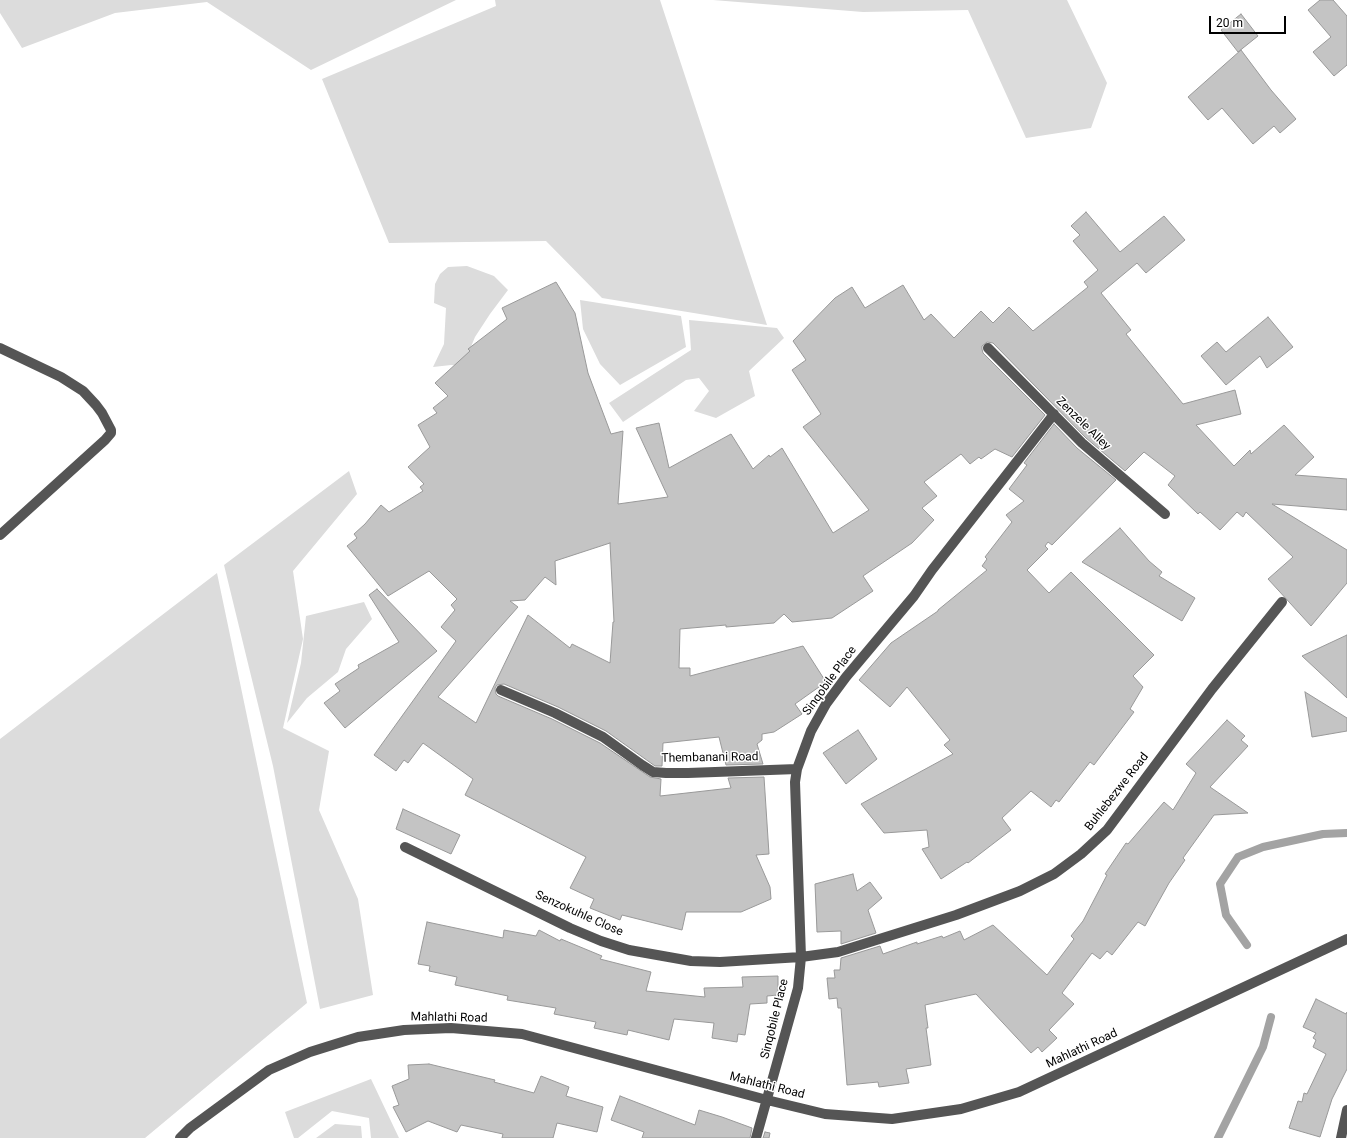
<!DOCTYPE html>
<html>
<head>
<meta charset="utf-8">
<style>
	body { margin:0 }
	#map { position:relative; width:1347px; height:1138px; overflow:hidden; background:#fff; font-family:Roboto,sans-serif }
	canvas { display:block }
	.scale { position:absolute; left:1209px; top:16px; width:77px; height:18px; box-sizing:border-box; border:2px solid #000; border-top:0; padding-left:5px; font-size:12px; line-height:14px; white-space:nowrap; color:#000; -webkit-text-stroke:3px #fff; paint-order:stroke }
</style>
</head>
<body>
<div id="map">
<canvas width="1347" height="1138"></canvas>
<div class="scale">20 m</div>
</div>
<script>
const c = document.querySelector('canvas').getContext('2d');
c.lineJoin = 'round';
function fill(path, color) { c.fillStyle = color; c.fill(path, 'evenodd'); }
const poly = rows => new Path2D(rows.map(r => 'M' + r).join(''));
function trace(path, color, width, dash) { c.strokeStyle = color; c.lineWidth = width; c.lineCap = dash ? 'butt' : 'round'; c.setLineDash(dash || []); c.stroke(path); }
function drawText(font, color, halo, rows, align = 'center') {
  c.font = font + ' Roboto,sans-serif'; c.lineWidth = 3; c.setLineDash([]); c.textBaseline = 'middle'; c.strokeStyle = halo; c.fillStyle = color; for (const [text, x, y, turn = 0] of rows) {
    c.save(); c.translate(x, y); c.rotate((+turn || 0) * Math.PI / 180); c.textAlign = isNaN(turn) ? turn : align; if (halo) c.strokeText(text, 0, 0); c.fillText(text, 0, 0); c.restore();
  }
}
const green = poly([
	[0,0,456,0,311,70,207,2,115,13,22,48,0,13],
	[495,0,660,0,767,325,602,298,546,241,389,243,322,79,496,6],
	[713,0,1067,0,1107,83,1091,128,1026,138,968,10,863,12],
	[467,266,494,276,508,290,490,314,475,337,463,366,451,365,433,367,444,344,446,308,434,303,435,284,440,274,448,267],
	[580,300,681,316,686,347,620,385,600,364,583,329],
	[689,320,777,328,784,338,749,371,755,396,716,418,694,411,709,391,699,378,686,380,623,422,609,403,691,350],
	[349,471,357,494,293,571,303,639,283,728,329,751,319,810,358,899,373,995,320,1009,273,766,224,565],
	[217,573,307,1003,145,1138,0,1138,0,739],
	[364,602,372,619,346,649,338,672,307,698,287,723,301,663,306,616],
	[371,1079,399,1138,371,1138,369,1118,332,1111,298,1138,294,1138,285,1112],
	[335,1124,361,1126,362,1138,316,1138]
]);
const stream = poly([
	[1247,945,1226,915,1220,884,1238,857,1263,847,1323,834,1347,833],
	[1218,1138,1263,1047,1271,1017]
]);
const building = poly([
	[1320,0,1333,0,1347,16,1347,65,1334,76,1313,52,1331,37,1308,10,1320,0],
	[1241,14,1258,36,1238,52,1221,30,1241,14],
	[1241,50,1271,90,1296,119,1280,133,1274,126,1253,144,1222,108,1208,120,1188,97,1241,50],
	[1086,212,1120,252,1164,216,1185,240,1146,273,1137,263,1101,293,1131,330,1126,334,1183,404,1235,390,1241,414,1196,425,1234,466,1250,450,1251,454,1284,425,1314,457,1295,475,1347,479,1347,510,1272,504,1347,550,1347,583,1311,626,1268,579,1293,557,1246,512,1243,517,1237,512,1220,530,1200,512,1198,514,1168,485,1175,476,1144,452,1125,471,1086,438,993,343,987,342,982,346,982,349,983,353,1045,415,1012,457,995,449,981,459,979,457,970,464,961,454,924,482,937,496,922,508,934,520,912,543,863,576,873,591,832,618,792,622,784,614,774,623,726,627,726,625,680,629,679,668,690,668,690,676,803,646,826,682,795,704,802,714,774,732,762,734,762,740,757,744,763,764,726,765,719,737,663,743,662,766,655,766,606,731,558,707,504,684,497,685,495,688,496,694,498,696,552,719,600,743,650,777,661,779,660,796,731,788,728,778,764,777,769,854,756,855,770,887,771,899,741,912,686,912,682,930,622,915,620,920,590,908,594,899,570,888,586,857,465,795,473,779,423,743,408,763,404,760,396,771,374,755,456,641,441,627,455,610,451,605,457,599,429,571,388,596,347,546,357,538,354,534,365,524,381,505,389,512,423,491,420,487,424,484,408,467,430,447,418,425,437,413,433,408,448,396,435,383,470,351,468,349,507,319,502,308,556,282,575,313,588,373,611,434,623,431,618,504,668,497,636,428,659,423,669,468,731,434,753,469,769,455,770,457,782,448,833,533,869,510,803,427,821,414,792,370,806,360,793,341,835,298,852,287,865,308,903,285,924,320,931,314,954,338,981,311,993,323,1009,307,1033,331,1088,287,1084,282,1098,270,1073,241,1080,235,1071,226,1086,212],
	[610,543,614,622,613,622,610,663,572,644,570,648,528,615,476,723,438,697,518,607,510,601,525,600,545,577,556,585,555,561,610,543],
	[1268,317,1293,347,1267,368,1260,356,1226,385,1201,356,1217,342,1226,352,1268,317],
	[1054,424,1077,448,1116,480,1052,545,1048,542,1045,546,1048,549,1027,570,1049,593,1071,572,1154,655,1133,676,1143,687,1130,709,1134,712,1094,765,1090,762,1059,802,1056,800,1051,807,1031,791,1002,818,1011,830,968,863,967,862,941,879,922,849,929,847,927,830,884,833,861,804,953,754,944,745,950,740,907,687,890,707,859,680,891,643,938,611,938,610,987,570,982,566,987,559,985,557,1012,522,1006,515,1024,501,1009,489,1027,465,1024,463,1054,424],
	[1120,528,1149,561,1162,572,1159,576,1195,598,1182,621,1082,562,1120,528],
	[377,589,437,651,345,728,324,703,340,691,335,684,359,668,358,665,399,642,369,595,377,589],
	[1347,635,1347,698,1302,656,1347,635],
	[1305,692,1347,718,1347,731,1312,737,1305,692],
	[1227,720,1245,736,1241,740,1248,746,1210,787,1248,813,1214,815,1183,858,1185,860,1169,883,1145,926,1138,922,1112,955,1107,951,1100,959,1092,953,1062,993,1074,1004,1049,1030,1057,1038,1042,1052,1038,1047,1031,1053,976,994,925,1005,928,1028,926,1028,931,1065,906,1069,909,1083,879,1087,878,1082,847,1085,841,1008,838,1008,837,998,829,999,827,978,835,978,834,970,840,970,841,958,880,946,883,954,917,942,917,944,942,936,943,938,960,931,964,940,993,925,1047,975,1074,939,1071,936,1083,921,1107,875,1105,874,1126,843,1128,844,1164,802,1173,810,1196,773,1186,764,1227,720],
	[858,730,877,759,846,784,823,753,858,730],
	[403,809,460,835,451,854,396,829,403,809],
	[853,874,857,891,870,882,882,898,868,910,876,933,841,944,841,931,817,932,815,884,853,874],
	[427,922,503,938,504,930,536,936,539,930,560,941,561,939,602,956,600,959,651,972,646,991,705,997,704,988,743,987,742,977,778,976,778,995,767,996,767,1003,750,1004,745,1035,738,1034,737,1042,712,1038,714,1023,674,1019,669,1040,628,1030,627,1035,594,1028,596,1022,554,1014,556,1008,507,1000,508,996,455,985,457,977,429,971,430,966,418,964,427,922],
	[1316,999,1346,1014,1347,1012,1347,1069,1332,1099,1320,1137,1289,1128,1298,1101,1302,1102,1304,1093,1307,1094,1326,1054,1313,1047,1316,1040,1313,1038,1316,1033,1303,1027,1316,999],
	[429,1064,495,1080,494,1082,534,1093,541,1076,569,1087,566,1096,603,1107,597,1132,557,1123,553,1138,502,1138,503,1134,461,1125,457,1132,428,1121,406,1132,393,1107,399,1105,392,1086,409,1079,408,1065,429,1064],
	[620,1096,695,1125,699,1110,722,1117,752,1128,750,1138,642,1138,644,1132,611,1120,620,1096],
	[765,1132,770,1133,769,1138,763,1138,765,1132]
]);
const minor = poly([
	[0,348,61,377,83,391,96,405,102,413,111,430,111,433,105,440,0,535],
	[988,348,1082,443,1165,514],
	[501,690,555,713,603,737,642,765,653,772,666,773,688,773,797,769],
	[405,847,570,928,601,941,629,950,691,961,720,962,801,957,838,952,956,915,1020,891,1054,874,1081,854,1107,830,1212,689,1282,602],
	[180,1138,190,1128,269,1070,310,1052,358,1037,404,1030,451,1028,522,1034,767,1100,825,1114,892,1119,961,1109,1019,1092,1347,939],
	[756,1138,798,988,801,957,795,782,797,769,811,731,826,704,846,677,914,596,932,570,1054,414],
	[1341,1138,1347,1110]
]);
const streetNames = [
	["Zenzele Alley",1083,424,44],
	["Sinqobile Place",830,681,-54],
	["Thembanani Road",710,758,-1],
	["Buhlebezwe Road",1117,792,-52],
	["Senzokuhle Close",579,914,24],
	["Mahlathi Road",449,1018,1],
	["Sinqobile Place",775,1019,-76],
	["Mahlathi Road",1082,1049,-25],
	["Mahlathi Road",767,1086,14]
];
fill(green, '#dcdcdc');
trace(stream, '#a3a3a3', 8);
fill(building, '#c4c4c4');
trace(building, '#999', 1);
trace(minor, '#555', 10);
drawText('12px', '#000', '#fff', streetNames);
</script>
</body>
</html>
